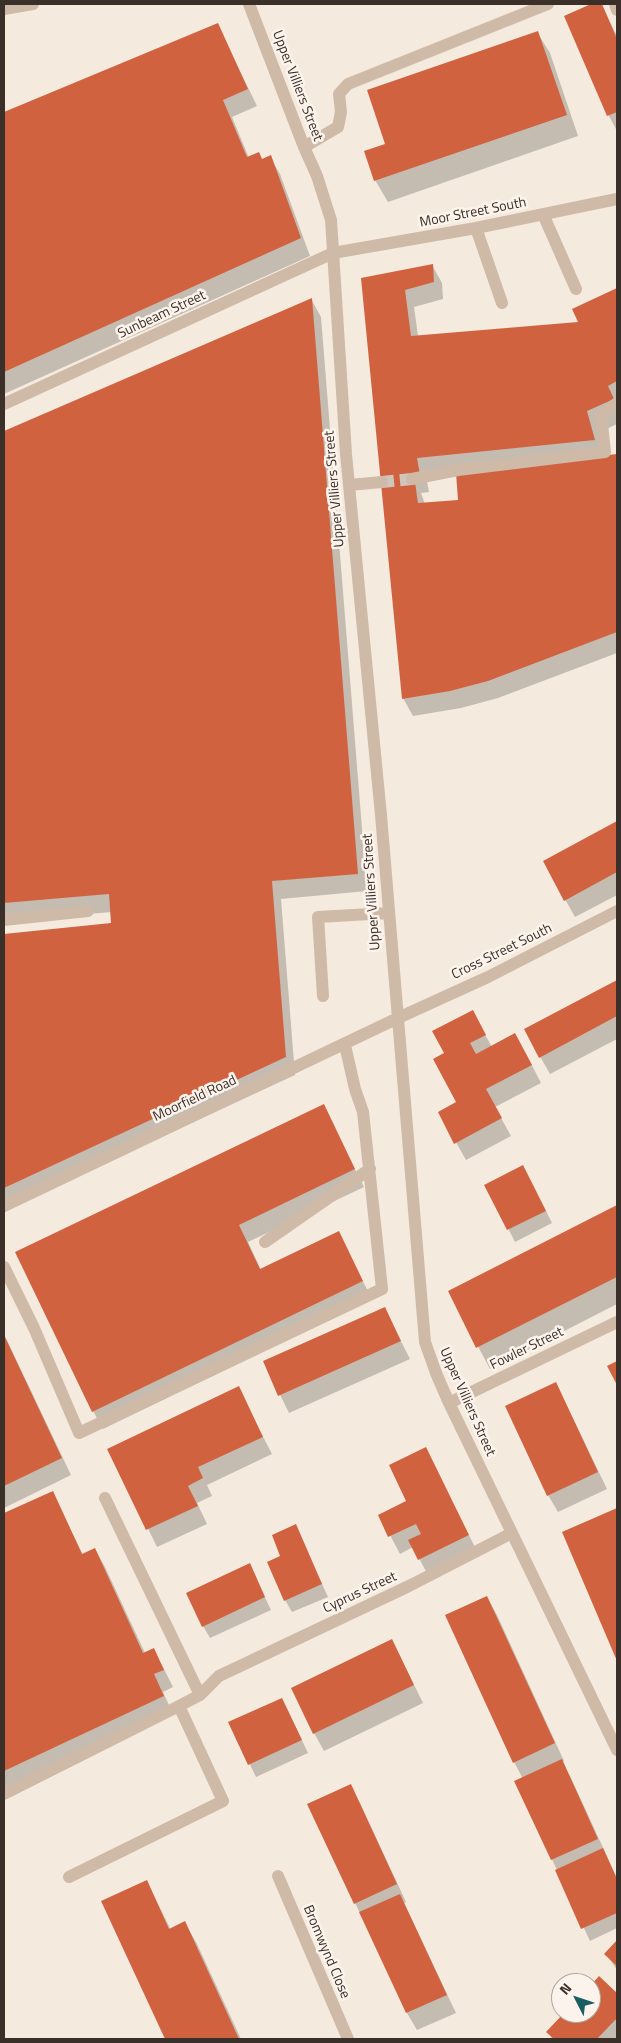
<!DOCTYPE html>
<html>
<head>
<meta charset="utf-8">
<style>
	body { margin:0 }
	#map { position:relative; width:621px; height:2043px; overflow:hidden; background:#f5eade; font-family:"Titillium Web",sans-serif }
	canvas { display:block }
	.frame { position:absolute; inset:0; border:5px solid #3b2f29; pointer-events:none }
	.north { position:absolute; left:551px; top:1973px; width:50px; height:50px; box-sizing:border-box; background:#fcf4ec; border:1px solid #afa59e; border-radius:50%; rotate:311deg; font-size:14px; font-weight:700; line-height:20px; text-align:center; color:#3b2f29 }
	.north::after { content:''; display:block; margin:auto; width:18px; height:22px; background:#1a5e62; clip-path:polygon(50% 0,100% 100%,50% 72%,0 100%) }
</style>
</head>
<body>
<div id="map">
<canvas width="621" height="2043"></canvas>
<div class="frame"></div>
<div class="north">N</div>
</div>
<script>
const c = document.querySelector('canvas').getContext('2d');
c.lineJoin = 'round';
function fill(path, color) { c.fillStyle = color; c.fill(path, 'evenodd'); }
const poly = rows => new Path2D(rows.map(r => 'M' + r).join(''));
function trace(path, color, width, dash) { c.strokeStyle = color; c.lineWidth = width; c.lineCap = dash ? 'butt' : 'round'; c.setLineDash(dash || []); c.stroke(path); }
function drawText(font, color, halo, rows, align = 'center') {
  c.font = font + ' "Titillium Web",sans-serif'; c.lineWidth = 5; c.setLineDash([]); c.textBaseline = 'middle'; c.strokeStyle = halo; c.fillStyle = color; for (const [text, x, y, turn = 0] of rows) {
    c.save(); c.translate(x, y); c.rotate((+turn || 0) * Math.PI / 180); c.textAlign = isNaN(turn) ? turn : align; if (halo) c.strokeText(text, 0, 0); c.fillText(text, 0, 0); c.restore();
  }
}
const shadow = poly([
	[594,4,601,4,617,36,617,131,609,116,565,16],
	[217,24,257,106,232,117,249,158,262,160,270,157,280,174,310,256,4,394,4,113],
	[537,32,550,53,578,136,388,202,375,180,387,144],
	[432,265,442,283,443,299,414,307,418,336,582,328,573,310,617,289,617,424,598,433,605,457,617,455,617,653,498,698,461,708,413,716,403,698,362,279],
	[425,470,457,476,460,501,425,504,421,493,429,492],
	[311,299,321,317,367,891,281,899,295,1075,4,1210,4,936,113,924,112,912,4,921,4,433],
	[617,823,617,895,575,917,544,862],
	[617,981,617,1039,550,1074,525,1030],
	[479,1024,492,1047,525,1052,541,1083,495,1107,511,1136,466,1160,439,1112,457,1103,446,1054],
	[323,1106,364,1187,248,1242,261,1270,338,1233,372,1299,103,1429,93,1411],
	[530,1179,552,1223,515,1242,486,1185],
	[617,1207,617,1304,490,1369,449,1292],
	[384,1308,410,1359,289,1413,264,1362],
	[4,1334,71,1475,4,1508],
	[556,1383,607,1489,558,1512,548,1495],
	[238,1388,272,1454,207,1485,212,1496,197,1503,207,1524,157,1547,109,1449],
	[425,1449,478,1553,429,1577,413,1547,400,1554,380,1516,408,1502],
	[52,1492,83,1555,95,1549,105,1567,145,1653,153,1650,163,1667,173,1687,163,1692,173,1714,4,1793,4,1515],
	[617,1509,617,1658,563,1532],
	[296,1526,328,1597,292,1612,285,1600,282,1556],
	[249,1564,271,1610,210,1638,203,1626],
	[487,1597,497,1615,564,1761,562,1762,571,1778,617,1878,617,1928,590,1941,516,1782,523,1779,514,1762],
	[392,1640,423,1703,324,1751,314,1733],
	[288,1711,308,1753,256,1777,230,1723],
	[350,1786,360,1803,406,1902,404,1903,456,2013,417,2030,407,2013,309,1805],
	[147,1882,171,1930,185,1923,197,1944,241,2039,166,2039,103,1902],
	[617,1942,617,1970,606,1954],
	[599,1978,617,1995,617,2037,615,2039,552,2039,548,2032,566,2013,591,2013,591,1986]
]);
const building = poly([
	[591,4,602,4,617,39,617,112,607,116,564,16],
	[218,23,248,89,223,100,247,157,259,152,262,159,271,155,301,238,4,372,4,251,5,251,4,247,4,112],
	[538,31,567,115,374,181,364,151,385,144,367,90],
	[433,264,434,282,405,290,411,336,578,322,572,309,617,288,617,381,608,386,614,399,587,411,595,440,417,458,420,475,415,482,418,503,458,500,456,473,617,454,617,632,488,681,450,691,402,699,361,278],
	[312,298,358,874,272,881,286,1057,4,1188,4,934,111,923,109,894,4,903,4,431],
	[617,821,617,872,564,901,543,861],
	[617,980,617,1016,539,1058,524,1029],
	[473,1010,486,1035,470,1043,476,1054,515,1033,532,1065,486,1089,502,1118,454,1144,438,1112,456,1102,433,1059,444,1053,432,1031],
	[324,1104,355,1169,239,1225,260,1269,339,1231,363,1281,92,1412,15,1252],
	[523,1165,546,1211,507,1230,484,1185],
	[617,1205,617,1277,476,1348,448,1291],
	[385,1307,401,1341,278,1396,263,1361],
	[4,1335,62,1458,4,1486],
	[617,1361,617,1385,607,1366],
	[556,1382,598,1472,547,1496,505,1406],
	[239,1386,263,1437,198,1467,203,1478,188,1486,198,1506,146,1530,107,1449],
	[426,1447,469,1535,418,1560,408,1540,421,1534,416,1524,388,1537,378,1515,406,1501,389,1465],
	[53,1491,82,1554,95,1548,143,1653,154,1648,164,1670,154,1674,164,1696,4,1771,4,1513],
	[617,1508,617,1661,562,1532],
	[296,1524,322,1584,284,1601,267,1562,280,1556,272,1535],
	[250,1563,265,1597,202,1627,186,1593],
	[487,1596,555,1743,513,1763,445,1615],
	[392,1639,414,1685,313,1734,291,1688],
	[282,1698,302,1740,248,1765,228,1722],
	[562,1759,598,1839,551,1860,514,1781],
	[351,1784,397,1884,354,1904,307,1804],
	[603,1848,617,1879,617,1913,581,1929,555,1870],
	[147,1880,169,1929,185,1921,239,2039,165,2039,101,1901],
	[400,1894,447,1995,406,2013,359,1912],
	[617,1940,617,1966,604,1954],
	[599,1976,617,1993,617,2018,597,2039,554,2039,546,2032,564,2013,591,2013,591,1985]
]);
const minorTunnel = poly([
	[382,482,412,479]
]);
const minor = poly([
	[249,4,304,147,317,176,331,220,346,454,381,815,425,1342,436,1373,449,1403,617,1750],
	[615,4,617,10],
	[4,9,33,4],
	[304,147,338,127,341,112,339,94,348,84,548,4],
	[543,214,576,289],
	[476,228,502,303],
	[4,404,333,253,476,228,617,199],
	[412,479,458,470,605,452,601,415,617,403],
	[349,485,382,482],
	[4,920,88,911],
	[323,996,318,917,388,913],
	[4,1206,398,1018,488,977,617,911],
	[265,1242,370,1169],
	[4,1267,34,1328,79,1433,382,1289,363,1112,355,1089,345,1045],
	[449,1403,617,1322],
	[105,1498,200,1695],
	[4,1794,179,1706],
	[278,1876,348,2039],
	[69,1877,223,1801,179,1706,200,1695,219,1676,409,1586,512,1533]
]);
const streetNames = [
	["Upper Villiers Street",297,86,69],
	["Moor Street South",473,213,-11],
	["Sunbeam Street",162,315,-25],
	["Upper Villiers Street",335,489,-95],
	["Upper Villiers Street",372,892,-94],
	["Cross Street South",502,952,-26],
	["Moorfield Road",195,1099,-25],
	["Fowler Street",527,1349,-26],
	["Upper Villiers Street",467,1402,66],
	["Cyprus Street",360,1593,-25],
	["Bromwynd Close",326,1952,67]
];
fill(shadow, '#0003');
fill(building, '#d16240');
trace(minorTunnel, '#d0c5ba', 12, [12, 6]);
trace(minor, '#cfbaa8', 12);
drawText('14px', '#3b2f29', '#fcf4ec', streetNames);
</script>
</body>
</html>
